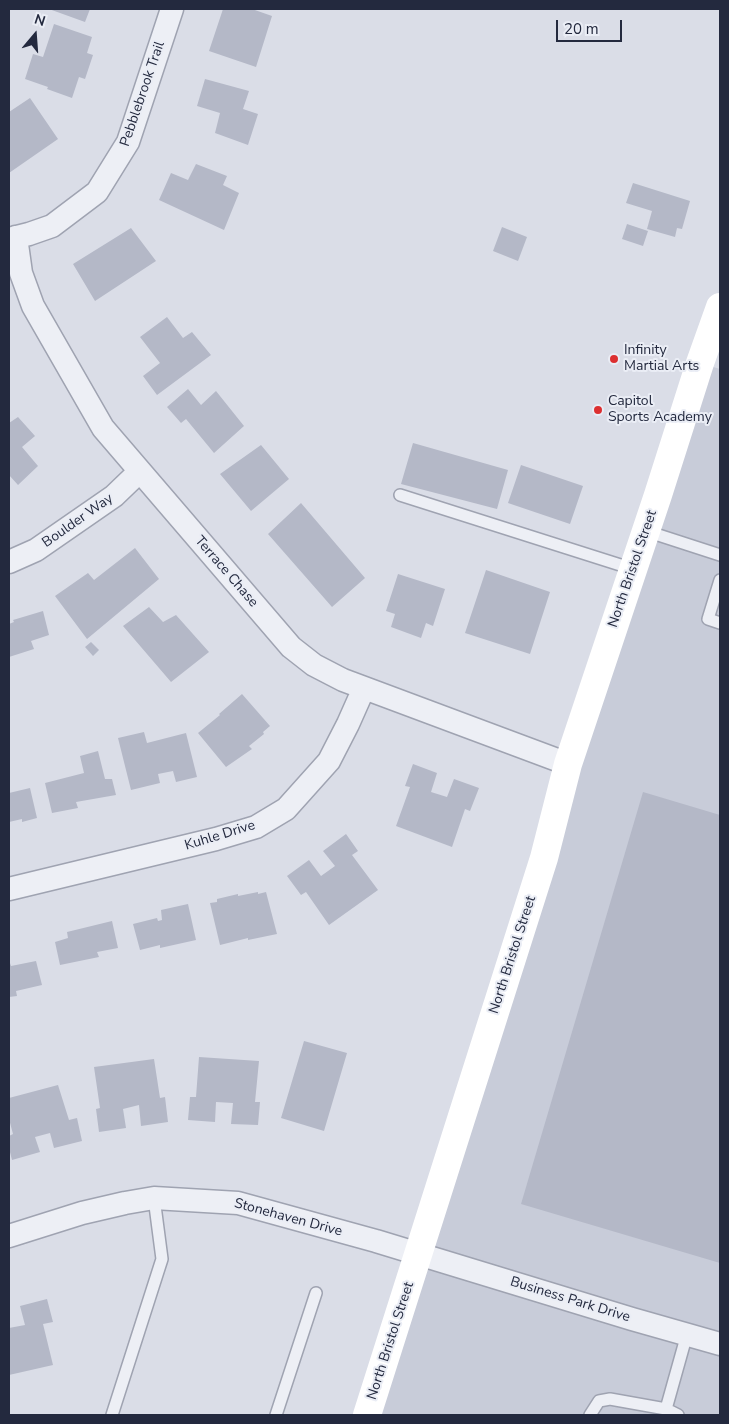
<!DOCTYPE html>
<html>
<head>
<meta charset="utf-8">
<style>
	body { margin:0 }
	#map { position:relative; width:729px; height:1424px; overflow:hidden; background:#dadde7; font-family:"Nunito Sans",sans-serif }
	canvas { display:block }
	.frame { position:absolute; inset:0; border:10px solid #23293e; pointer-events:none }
	.north { position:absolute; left:10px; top:10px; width:50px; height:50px; -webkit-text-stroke:4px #eaedf5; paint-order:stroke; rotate:18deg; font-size:14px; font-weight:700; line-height:20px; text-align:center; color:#23293e }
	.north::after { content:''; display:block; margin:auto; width:18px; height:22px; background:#23293e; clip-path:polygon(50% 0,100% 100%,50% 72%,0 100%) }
	.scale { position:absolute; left:556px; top:20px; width:66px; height:22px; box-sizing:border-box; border:2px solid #23293e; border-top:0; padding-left:6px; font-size:15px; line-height:18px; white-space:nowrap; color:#23293e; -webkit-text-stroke:4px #eaedf5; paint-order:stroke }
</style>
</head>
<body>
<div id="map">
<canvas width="729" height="1424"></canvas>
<div class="frame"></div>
<div class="north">N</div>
<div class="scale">20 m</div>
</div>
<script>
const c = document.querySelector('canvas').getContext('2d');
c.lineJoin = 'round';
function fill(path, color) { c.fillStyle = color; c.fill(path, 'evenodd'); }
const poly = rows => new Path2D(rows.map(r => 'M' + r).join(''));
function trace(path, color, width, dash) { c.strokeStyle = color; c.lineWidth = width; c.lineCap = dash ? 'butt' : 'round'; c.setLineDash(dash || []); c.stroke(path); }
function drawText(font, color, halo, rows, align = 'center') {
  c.font = font + ' "Nunito Sans",sans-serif'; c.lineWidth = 4; c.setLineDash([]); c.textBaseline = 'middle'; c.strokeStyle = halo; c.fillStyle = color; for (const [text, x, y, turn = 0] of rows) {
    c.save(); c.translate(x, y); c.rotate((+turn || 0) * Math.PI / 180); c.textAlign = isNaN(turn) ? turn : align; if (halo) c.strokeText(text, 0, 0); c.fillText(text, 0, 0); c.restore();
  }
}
const built = poly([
	[700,363,720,369,720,1415,368,1415]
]);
const building = poly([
	[49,9,90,9,85,22],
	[223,9,252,9,272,16,256,67,209,51],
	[54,24,92,37,87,53,93,55,85,79,79,77,72,98,47,89,48,87,25,79,33,54,43,57],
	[205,79,249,91,243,109,258,114,248,145,215,133,220,113,197,106],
	[30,98,58,139,9,173,9,112],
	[196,164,227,176,223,185,239,193,224,230,159,200,171,173,188,180],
	[633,183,690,201,682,229,677,228,675,237,647,229,652,211,626,203],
	[627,224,648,231,643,246,622,239],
	[502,227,527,237,518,261,493,251],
	[131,228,156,261,95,301,73,264],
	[167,317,183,338,192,332,211,355,157,395,143,376,160,363,140,337],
	[188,389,201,405,216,391,244,426,214,453,186,419,181,423,167,407],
	[18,417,35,436,22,447,38,466,18,485,9,475,9,423],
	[413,443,508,470,497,509,401,484],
	[261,445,289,479,251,511,220,474],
	[521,465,583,486,570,524,508,503],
	[301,503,365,578,332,607,268,534],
	[135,548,159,579,87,639,55,596,88,573,94,580],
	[486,570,550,592,530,654,465,633],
	[398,574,445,589,433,626,426,623,421,638,391,627,395,614,386,611],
	[149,607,163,622,176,615,209,652,171,682,123,626],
	[43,611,49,635,31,641,34,649,9,657,9,624,14,622,13,620],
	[91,642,99,650,93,656,85,647],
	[242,694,270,726,263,732,264,734,249,746,252,749,226,767,198,733,220,715,219,714],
	[144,732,147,743,186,733,197,777,176,782,173,771,158,774,160,783,131,790,118,738],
	[98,751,105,779,112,779,116,795,76,802,78,808,52,813,45,783,84,773,80,756],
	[413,764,437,773,431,792,447,797,454,779,479,788,470,811,465,809,452,847,396,826,410,787,405,786],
	[30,788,37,818,22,822,22,819,9,822,9,793],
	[643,792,720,815,720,1263,521,1204],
	[346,834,358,851,352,855,378,890,329,925,306,892,301,895,287,876,309,860,321,876,335,866,323,851],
	[258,892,258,894,266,892,277,934,248,940,248,938,220,945,210,903,217,902,217,899,238,894,238,896],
	[188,904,196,940,160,948,160,945,140,950,133,924,157,918,158,921,162,920,161,910],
	[112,921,118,948,97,952,99,957,60,965,55,942,68,938,67,932],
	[9,960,11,966,36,961,42,985,16,991,17,996,9,997],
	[304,1041,347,1053,324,1131,281,1118],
	[199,1057,259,1061,255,1102,260,1102,258,1125,231,1124,233,1103,216,1102,215,1122,188,1120,190,1097,196,1097],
	[154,1059,160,1098,165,1097,168,1122,141,1126,139,1105,123,1109,126,1128,99,1132,96,1109,100,1108,94,1067],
	[58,1085,69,1120,77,1118,82,1141,54,1148,50,1133,35,1137,40,1152,12,1160,9,1148,9,1136,13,1134,9,1119,9,1098],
	[47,1299,53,1322,43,1324,53,1365,9,1375,9,1328,25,1325,20,1306]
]);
const lane = poly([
	[400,495,633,569],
	[646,531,720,555],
	[720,580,708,619,720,623],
	[666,1409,687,1334],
	[112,1415,162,1259,154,1198],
	[276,1415,316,1293],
	[590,1415,599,1401,610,1399,666,1409,678,1415]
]);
const street = poly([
	[16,237,21,273,33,306,103,428,291,647,314,665,343,680,568,764],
	[9,239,29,234,52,226,97,192,128,142,172,9],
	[9,562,36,550,114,496,140,471],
	[9,889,216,839,256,827,286,809,329,761,348,724,364,688],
	[9,1236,82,1213,125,1203,154,1198,238,1203,376,1241,632,1319,720,1344]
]);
const secondary = poly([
	[367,1415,544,858,568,764,658,495,700,363,720,307]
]);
const markers = [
	[614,359,5,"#dc2f30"],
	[598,410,5,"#dc2f30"]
];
const streetNames = [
	["Pebblebrook Trail",143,94,-71],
	["Boulder Way",78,521,-35],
	["North Bristol Street",633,569,-71],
	["Terrace Chase",226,572,49],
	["Kuhle Drive",220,836,-17],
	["North Bristol Street",513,955,-72],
	["Stonehaven Drive",288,1218,15],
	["Business Park Drive",570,1300,17],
	["North Bristol Street",391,1341,-72]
];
const poiNames = [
	["Infinity",624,351],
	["Martial Arts",624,367],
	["Capitol",608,402],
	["Sports Academy",608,418]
];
fill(built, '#c8ccd9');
fill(building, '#b4b8c7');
trace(lane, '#9fa3b1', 14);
trace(street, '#9fa3b1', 25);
trace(lane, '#edeff5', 11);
trace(street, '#edeff5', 22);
trace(secondary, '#fff', 28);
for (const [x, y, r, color] of markers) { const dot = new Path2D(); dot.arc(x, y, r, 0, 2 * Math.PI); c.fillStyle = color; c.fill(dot); trace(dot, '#eaedf5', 2); }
drawText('14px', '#23293e', '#eaedf5', streetNames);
drawText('14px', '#23293e', '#eaedf5', poiNames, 'left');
</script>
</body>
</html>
